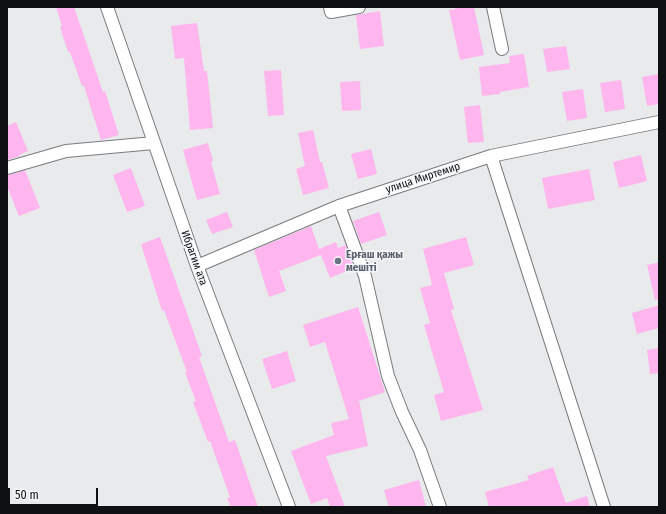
<!DOCTYPE html>
<html>
<head>
<meta charset="utf-8">
<style>
	body { margin:0 }
	#map { position:relative; width:666px; height:514px; overflow:hidden; background:#e8eaec; font-family:"Fira Sans Condensed",sans-serif }
	canvas { display:block }
	.frame { position:absolute; inset:0; border:8px solid #0f1011; pointer-events:none }
	.scale { position:absolute; left:8px; top:488px; width:90px; height:18px; box-sizing:border-box; border:2px solid #0f1011; border-top:0; padding-left:5px; font-size:12px; line-height:14px; white-space:nowrap; color:#0f1011; -webkit-text-stroke:3px #f5f7fa; paint-order:stroke }
</style>
</head>
<body>
<div id="map">
<canvas width="666" height="514"></canvas>
<div class="frame"></div>
<div class="scale">50 m</div>
</div>
<script>
const c = document.querySelector('canvas').getContext('2d');
c.lineJoin = 'round';
function fill(path, color) { c.fillStyle = color; c.fill(path, 'evenodd'); }
const poly = rows => new Path2D(rows.map(r => 'M' + r).join(''));
function trace(path, color, width, dash) { c.strokeStyle = color; c.lineWidth = width; c.lineCap = dash ? 'butt' : 'round'; c.setLineDash(dash || []); c.stroke(path); }
function drawText(font, color, halo, rows, align = 'center') {
  c.font = font + ' "Fira Sans Condensed",sans-serif'; c.lineWidth = 3; c.setLineDash([]); c.textBaseline = 'middle'; c.strokeStyle = halo; c.fillStyle = color; for (const [text, x, y, turn = 0] of rows) {
    c.save(); c.translate(x, y); c.rotate((+turn || 0) * Math.PI / 180); c.textAlign = isNaN(turn) ? turn : align; if (halo) c.strokeText(text, 0, 0); c.fillText(text, 0, 0); c.restore();
  }
}
const building = poly([
	[56,7,74,7,103,92,105,91,119,135,101,140,84,86,82,86,70,52,68,52,60,27,62,26],
	[464,7,474,7,484,55,460,60,449,10],
	[380,11,384,46,360,49,356,15],
	[197,23,204,71,207,71,213,128,190,130,184,58,175,59,171,26],
	[566,46,570,69,547,72,543,49],
	[524,54,529,87,500,92,500,94,482,96,479,67,510,63,509,56],
	[281,70,284,115,268,116,264,71],
	[659,74,659,104,647,106,642,77],
	[621,80,625,109,605,112,600,83],
	[360,81,361,110,342,111,340,82],
	[583,89,587,118,567,121,562,92],
	[480,105,484,142,468,143,464,107],
	[16,122,28,151,19,155,20,156,7,160,7,126],
	[313,130,320,162,322,162,329,188,303,195,296,169,305,166,298,133],
	[208,143,213,161,211,162,220,194,197,200,183,150],
	[371,149,377,174,358,179,351,154],
	[641,155,647,181,619,188,613,162],
	[131,168,145,206,127,212,113,175],
	[589,169,595,200,548,209,542,178],
	[25,170,40,208,19,216,7,186,7,175],
	[227,212,233,227,212,234,206,220],
	[379,212,387,235,361,244,353,221],
	[311,226,319,249,336,242,338,248,346,245,354,268,330,278,321,255,279,271,286,291,269,297,254,250],
	[160,237,202,356,199,357,229,442,235,440,258,507,231,507,227,498,230,497,210,441,208,442,193,402,196,401,185,373,187,372,164,310,162,311,141,244],
	[466,237,474,265,444,273,454,309,451,310,483,410,441,421,434,395,444,392,424,325,430,323,420,288,432,285,423,249],
	[659,262,659,299,655,300,647,265],
	[659,305,659,328,637,334,632,313],
	[358,307,385,392,359,401,368,446,326,456,345,507,330,507,327,498,311,504,291,451,334,435,331,423,349,419,325,342,310,347,303,325],
	[659,348,659,373,650,374,647,350],
	[287,351,296,381,272,389,262,359],
	[553,467,566,503,587,496,590,507,489,507,485,492,529,480,527,476],
	[419,480,426,507,389,507,384,490]
]);
const minor = poly([
	[107,7,197,266,289,507],
	[330,7,331,12,359,7],
	[493,7,502,49],
	[491,156,604,507],
	[7,168,66,151,154,143],
	[339,206,365,276,388,376,402,412,420,450,440,507],
	[197,266,339,206,491,156,659,122]
]);
const markers = [
	[338,261,4,"#6b7280"]
];
const streetNames = [
	["улица Миртемир",423,178,-18],
	["Ибрагим ата",194,258,70]
];
const worshipNames = [
	["Ерғаш қажы",346,255],
	["мешіті",346,268]
];
fill(building, '#ffb5ee');
trace(minor, '#797b7d', 14);
trace(minor, '#fff', 12);
for (const [x, y, r, color] of markers) { const dot = new Path2D(); dot.arc(x, y, r, 0, 2 * Math.PI); c.fillStyle = color; c.fill(dot); trace(dot, '#f5f7fa', 1.5); }
drawText('11px', '#0f1011', '#f5f7fa', streetNames);
drawText('bold 11px', '#5b616d', '#f5f7fa', worshipNames, 'left');
</script>
</body>
</html>
